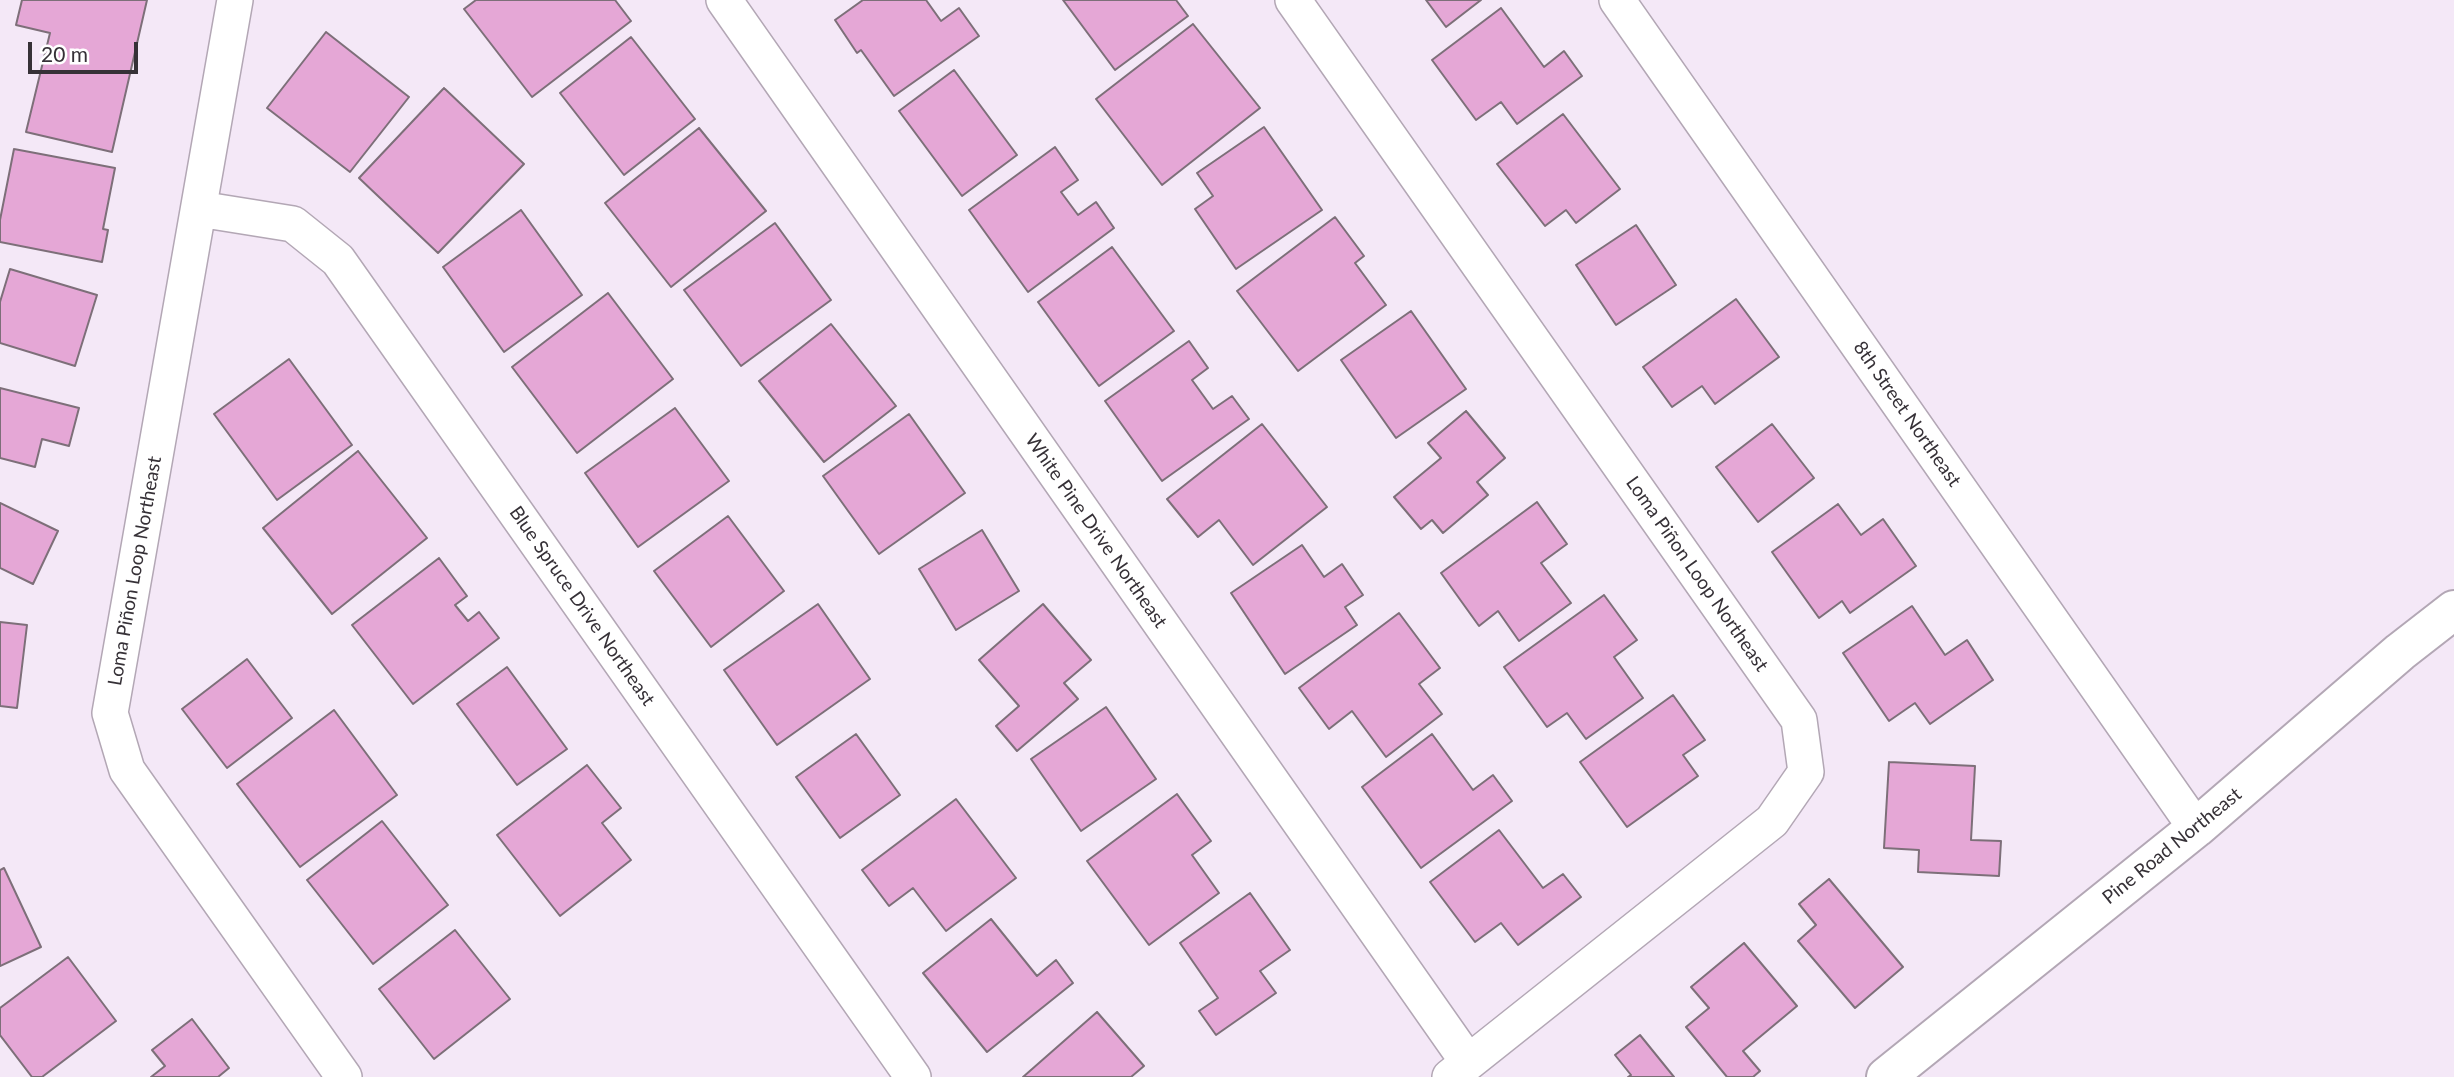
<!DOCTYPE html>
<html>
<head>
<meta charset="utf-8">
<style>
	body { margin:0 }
	#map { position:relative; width:2454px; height:1077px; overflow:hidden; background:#f4e8f7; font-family:Lato,sans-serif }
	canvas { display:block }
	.scale { position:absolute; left:28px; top:42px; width:110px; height:32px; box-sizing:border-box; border:4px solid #363137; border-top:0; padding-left:9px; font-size:21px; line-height:24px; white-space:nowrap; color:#363137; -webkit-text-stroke:5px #fff; paint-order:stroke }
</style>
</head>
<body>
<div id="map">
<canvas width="2454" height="1077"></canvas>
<div class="scale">20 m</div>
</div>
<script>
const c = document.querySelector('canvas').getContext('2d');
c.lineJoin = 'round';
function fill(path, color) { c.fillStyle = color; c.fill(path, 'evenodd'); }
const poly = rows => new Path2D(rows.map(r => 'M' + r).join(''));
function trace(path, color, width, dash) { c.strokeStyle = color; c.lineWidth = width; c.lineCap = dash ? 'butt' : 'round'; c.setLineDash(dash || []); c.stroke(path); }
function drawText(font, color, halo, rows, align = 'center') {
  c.font = font + ' Lato,sans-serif'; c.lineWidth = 5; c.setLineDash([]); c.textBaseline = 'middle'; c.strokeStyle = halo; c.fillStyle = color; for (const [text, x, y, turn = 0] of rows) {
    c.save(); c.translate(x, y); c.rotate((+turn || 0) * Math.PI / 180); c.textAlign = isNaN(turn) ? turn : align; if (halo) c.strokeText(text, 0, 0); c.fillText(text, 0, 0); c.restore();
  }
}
const building = poly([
	[22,0,147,0,112,152,26,132,50,33,16,25,22,0],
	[476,0,615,0,631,21,532,97,464,9,476,0],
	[863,0,926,0,941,21,959,8,979,36,894,96,861,50,857,53,835,20,863,0],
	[1063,0,1176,0,1188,16,1115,70,1063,0],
	[1426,0,1481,0,1446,27,1426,0],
	[1501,8,1544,67,1564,51,1582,76,1517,124,1501,102,1476,120,1432,60,1501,8],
	[1193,24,1260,108,1162,185,1096,99,1193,24],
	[326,32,409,97,350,172,267,108,326,32],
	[631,37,695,119,624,175,560,93,631,37],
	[954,70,1017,155,962,196,899,111,954,70],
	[444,88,524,164,438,253,359,178,444,88],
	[1563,114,1620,189,1576,223,1566,210,1545,226,1497,164,1563,114],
	[1264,127,1322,210,1236,269,1195,209,1213,196,1197,173,1264,127],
	[699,128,766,211,671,287,605,203,699,128],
	[1055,147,1078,180,1061,192,1078,215,1096,202,1114,228,1028,292,969,210,1055,147],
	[14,149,115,168,103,229,108,230,102,262,0,242,0,220,14,149],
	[521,210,582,295,504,352,443,267,521,210],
	[1335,217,1364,256,1355,263,1386,305,1298,371,1237,291,1335,217],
	[775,223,831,300,741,366,684,290,775,223],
	[1636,225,1676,285,1616,325,1576,265,1636,225],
	[1112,247,1174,331,1099,386,1038,302,1112,247],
	[10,269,97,295,75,366,0,343,0,302,10,269],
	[608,293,673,379,577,453,512,367,608,293],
	[1736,299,1779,357,1715,404,1702,386,1672,407,1643,367,1736,299],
	[1411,311,1466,389,1396,438,1341,360,1411,311],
	[831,324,896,406,824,462,759,381,831,324],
	[1189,341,1208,368,1192,380,1213,409,1232,396,1249,419,1162,481,1105,401,1189,341],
	[289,359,352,445,277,500,214,414,289,359],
	[0,388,79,408,69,446,42,439,35,467,0,458,0,388],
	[675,408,729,481,638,547,585,473,675,408],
	[1466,411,1505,458,1477,482,1488,495,1443,533,1432,520,1421,529,1394,497,1441,458,1428,443,1466,411],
	[909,414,965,493,879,554,823,476,909,414],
	[1262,424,1327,507,1253,565,1219,520,1198,537,1167,499,1262,424],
	[1772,424,1814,478,1758,522,1716,467,1772,424],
	[358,451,427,538,332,614,263,528,358,451],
	[1537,502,1567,544,1541,563,1571,603,1519,641,1498,611,1479,626,1441,573,1537,502],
	[0,503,58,531,33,584,0,568,0,503],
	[1838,504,1861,535,1883,519,1916,566,1850,613,1842,601,1819,618,1772,552,1838,504],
	[728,516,784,591,711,647,654,571,728,516],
	[982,530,1019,591,956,630,919,569,982,530],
	[1302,545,1324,577,1342,564,1363,595,1345,607,1357,625,1285,674,1231,593,1302,545],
	[439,558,467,596,455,605,468,621,479,612,499,638,413,704,352,625,439,558],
	[1604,595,1637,640,1614,657,1643,698,1586,739,1567,713,1547,727,1504,667,1604,595],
	[818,604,870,679,777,745,724,670,818,604],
	[1043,604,1091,660,1064,683,1078,699,1017,751,996,726,1019,706,979,660,1043,604],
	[1912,606,1945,655,1967,640,1993,680,1930,724,1915,703,1889,721,1843,653,1912,606],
	[1399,613,1440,668,1419,684,1442,714,1386,757,1352,711,1329,729,1299,688,1399,613],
	[0,622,27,625,17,708,0,706,0,622],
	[247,659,292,718,227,768,182,709,247,659],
	[507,667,567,749,517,785,457,704,507,667],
	[1673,695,1705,740,1683,755,1698,776,1627,827,1580,762,1673,695],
	[1106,707,1156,779,1081,831,1031,759,1106,707],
	[334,710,397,795,300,867,237,784,334,710],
	[856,734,900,795,840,838,796,777,856,734],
	[1432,734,1473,790,1493,775,1512,801,1421,868,1362,787,1432,734],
	[1889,762,1975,766,1971,840,2001,841,1999,876,1918,872,1919,850,1884,848,1889,762],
	[587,765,621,808,602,823,631,860,560,916,497,835,587,765],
	[1177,794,1211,841,1192,855,1219,893,1149,945,1087,861,1177,794],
	[956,799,1016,878,946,931,913,888,889,906,862,870,956,799],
	[382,821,448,905,373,964,307,880,382,821],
	[1499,830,1543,888,1563,874,1581,897,1518,945,1501,923,1475,942,1430,882,1499,830],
	[4,868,41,947,0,966,0,870,4,868],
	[1829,879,1903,967,1855,1008,1798,941,1816,925,1799,904,1829,879],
	[1250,893,1290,950,1260,971,1276,993,1216,1035,1199,1011,1218,998,1180,943,1250,893],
	[991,919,1037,976,1056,960,1073,983,987,1052,923,973,991,919],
	[455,930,510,999,434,1059,379,989,455,930],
	[1744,943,1797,1006,1743,1051,1760,1071,1753,1077,1727,1077,1686,1027,1709,1008,1691,987,1744,943],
	[68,957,116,1021,42,1077,32,1077,0,1035,0,1008,68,957],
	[1097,1012,1144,1066,1131,1077,1023,1077,1097,1012],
	[192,1019,229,1068,218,1077,151,1077,165,1066,152,1050,192,1019],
	[1640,1035,1674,1077,1628,1077,1631,1075,1615,1055,1640,1035]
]);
const street = poly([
	[235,0,110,713,127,770,344,1077],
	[724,0,1468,1062],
	[1293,0,1799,720,1806,772,1772,821,1450,1077],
	[1617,0,2196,828],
	[199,209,293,224,338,260,913,1077]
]);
const secondary = poly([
	[1886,1077,2196,828,2400,652,2454,610]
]);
const streetNames = [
	["8th Street Northeast",1907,414,55],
	["White Pine Drive Northeast",1096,531,55],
	["Loma Piñon Loop Northeast",135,571,-80],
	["Loma Piñon Loop Northeast",1697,574,55],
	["Blue Spruce Drive Northeast",582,606,55],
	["Pine Road Northeast",2172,846,-39]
];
fill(building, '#e5a7d6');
trace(building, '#7d6f79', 2);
trace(street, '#b3a7b5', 38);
trace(secondary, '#b3a7b5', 42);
trace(street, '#fff', 35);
trace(secondary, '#fff', 38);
drawText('19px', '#363137', '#fff', streetNames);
</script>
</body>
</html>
